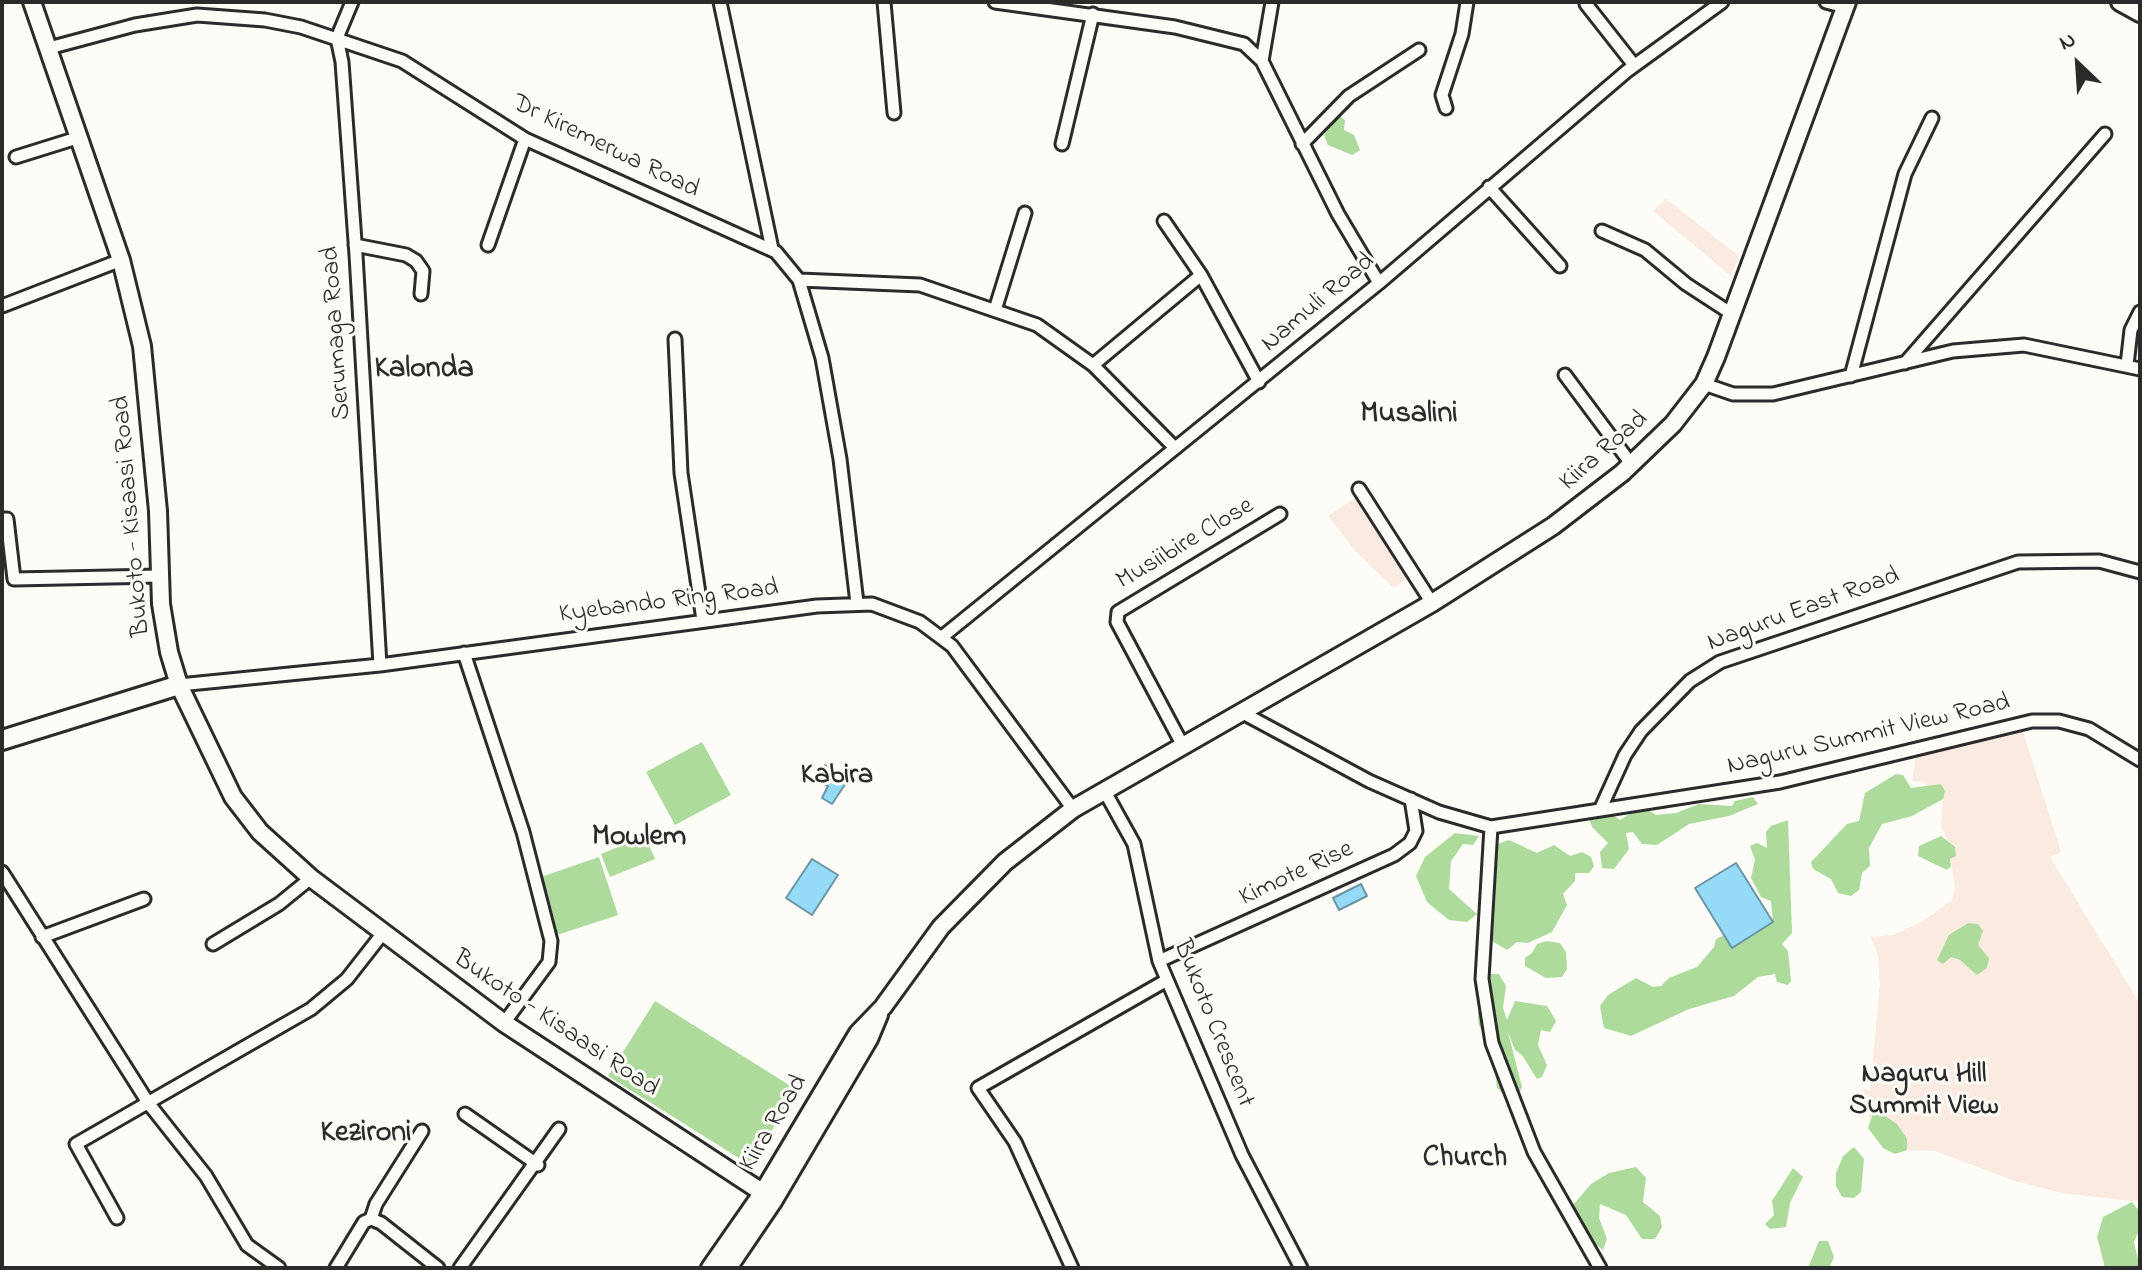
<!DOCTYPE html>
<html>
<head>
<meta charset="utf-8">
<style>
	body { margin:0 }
	#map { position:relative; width:2142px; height:1270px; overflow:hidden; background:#fdfcf7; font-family:"Indie Flower",sans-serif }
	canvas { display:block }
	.frame { position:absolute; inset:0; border:4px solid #2b2b2b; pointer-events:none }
	.north { position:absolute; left:2038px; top:24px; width:80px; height:80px; -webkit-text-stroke:6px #fdfcf7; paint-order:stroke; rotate:335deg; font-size:22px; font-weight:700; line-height:32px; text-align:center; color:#2b2b2b }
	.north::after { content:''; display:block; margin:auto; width:28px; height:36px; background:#2b2b2b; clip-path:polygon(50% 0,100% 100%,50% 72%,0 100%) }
</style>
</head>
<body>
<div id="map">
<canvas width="2142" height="1270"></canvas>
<div class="frame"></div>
<div class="north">N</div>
</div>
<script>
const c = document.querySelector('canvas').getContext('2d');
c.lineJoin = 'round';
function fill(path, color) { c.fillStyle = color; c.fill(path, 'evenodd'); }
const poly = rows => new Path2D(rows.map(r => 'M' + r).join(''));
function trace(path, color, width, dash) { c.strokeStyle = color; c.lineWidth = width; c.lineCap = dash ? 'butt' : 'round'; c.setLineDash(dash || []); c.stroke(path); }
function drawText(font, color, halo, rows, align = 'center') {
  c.font = font + ' "Indie Flower",sans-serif'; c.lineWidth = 6; c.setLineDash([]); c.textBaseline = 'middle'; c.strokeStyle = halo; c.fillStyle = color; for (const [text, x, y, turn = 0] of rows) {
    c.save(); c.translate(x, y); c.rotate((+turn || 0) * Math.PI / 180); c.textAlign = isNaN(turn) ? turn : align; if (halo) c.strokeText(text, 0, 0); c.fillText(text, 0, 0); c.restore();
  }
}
const built = poly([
	[1666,199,1739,256,1731,276,1653,211],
	[1357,497,1407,578,1394,588,1356,552,1328,516],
	[2023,732,2061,852,2050,857,2140,1004,2140,1202,2062,1193,2015,1181,1935,1151,1891,1150,1879,1142,1872,1130,1863,1088,1870,1091,1880,985,1878,955,1871,937,1893,935,1922,922,1952,900,1955,888,1949,846,1941,825,1943,799,1923,782,1912,781,1916,755]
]);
const green = poly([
	[1339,116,1345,120,1344,130,1354,135,1360,150,1352,155,1328,145,1324,135],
	[702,742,731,795,675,825,646,772],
	[1896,774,1903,775,1911,788,1941,784,1945,791,1943,799,1912,816,1882,824,1869,848,1870,866,1862,873,1859,890,1851,896,1838,893,1831,879,1813,869,1811,862,1847,824,1859,821,1865,793],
	[1753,797,1758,804,1729,816,1689,824,1657,845,1642,844,1633,832,1626,833,1629,849,1614,869,1602,868,1600,852,1608,843,1592,827,1588,815,1609,812,1620,820,1642,806,1656,815,1676,813,1699,804,1732,806,1735,801],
	[1788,820,1792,933,1782,944,1788,951,1791,981,1788,985,1777,982,1775,974,1758,977,1734,996,1689,1009,1631,1036,1604,1028,1600,1006,1608,995,1636,978,1653,987,1661,986,1669,978,1697,967,1714,947,1716,939,1724,935,1733,947,1773,922,1771,901,1761,897,1751,878,1755,860,1750,846,1757,843,1767,848,1766,832,1771,826],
	[1455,833,1479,836,1473,845,1463,844,1451,861,1449,889,1477,914,1467,922,1449,920,1427,902,1416,876,1425,857],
	[645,836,655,859,610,877,601,854],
	[1941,836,1955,847,1956,856,1950,859,1951,866,1947,870,1918,856,1919,846],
	[1509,840,1537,853,1554,845,1570,856,1582,852,1591,857,1594,866,1589,873,1575,873,1575,881,1563,894,1567,905,1552,932,1528,943,1517,942,1507,950,1490,940,1482,918,1494,901,1498,844],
	[599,857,618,915,557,935,538,878],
	[1968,923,1978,924,1983,931,1978,945,1989,958,1987,968,1977,975,1960,960,1951,957,1943,964,1937,960,1949,935],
	[1546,941,1560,943,1566,952,1567,969,1562,977,1546,978,1525,966,1525,958,1532,953,1537,944],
	[1490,974,1499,974,1506,986,1503,1008,1507,1020,1515,1001,1547,1006,1556,1021,1550,1032,1541,1030,1538,1045,1547,1065,1542,1077,1537,1079,1522,1055,1515,1050,1508,1032,1522,1087,1519,1093,1505,1096,1497,1088,1494,1063,1478,1022,1478,999],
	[655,1001,797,1090,750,1165,608,1076],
	[1873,1114,1882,1114,1897,1124,1907,1139,1907,1150,1895,1154,1883,1148,1868,1128],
	[1854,1147,1864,1159,1861,1192,1854,1198,1842,1197,1836,1186,1836,1173,1843,1156],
	[1636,1167,1646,1178,1643,1202,1660,1216,1662,1227,1655,1239,1642,1239,1626,1215,1600,1204,1599,1218,1607,1239,1603,1250,1585,1236,1573,1205,1591,1184,1609,1173],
	[1793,1168,1803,1177,1790,1203,1786,1227,1770,1229,1765,1224,1774,1215,1772,1201],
	[2132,1202,2140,1212,2140,1228,2134,1242,2140,1268,2105,1268,2097,1237,2103,1217],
	[1819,1241,1828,1241,1834,1257,1829,1268,1808,1268]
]);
const water = poly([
	[825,765,848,780,832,804,822,798,828,786,815,779,825,765],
	[812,859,838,875,812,915,786,898,812,859],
	[1736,863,1773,922,1732,948,1695,888,1736,863],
	[1361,884,1367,896,1339,910,1333,898,1361,884]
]);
const street = poly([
	[352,2,337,38,342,62,356,255,380,665],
	[720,2,772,249],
	[884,2,894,113],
	[995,2,1175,27,1244,44,1262,61,1338,214,1379,283],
	[1826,2,1845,7],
	[1586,4,1634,65],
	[49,48,135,25,197,15,265,20,301,27,402,61,525,139,776,252,799,280,822,358,840,459,857,603],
	[1262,61,1272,2],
	[1446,108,1442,95,1462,34,1467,2],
	[1062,144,1093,14],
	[1302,144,1349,96,1419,50],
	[16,157,80,137],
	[1489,187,1560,266],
	[1164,221,1201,275,1259,382],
	[1602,231,1645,250,1686,284,1732,314],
	[355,245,406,255,416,261,423,271,421,294],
	[488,245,525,139],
	[799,280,920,285,1037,325,1093,365,1175,448],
	[2,306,121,260],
	[995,310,1025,213],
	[675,339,681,473,703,620],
	[1905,363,2105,134],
	[1093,365,1201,275],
	[2127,365,2131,330,2140,312],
	[1565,375,1632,465],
	[1851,376,1905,174,1932,118],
	[1704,384,1733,394,1773,394,1953,351,2024,345,2140,369],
	[1359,489,1432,603],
	[2,519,7,519,14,579,159,576],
	[942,637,1379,283,1627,71,1722,2],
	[464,653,523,832,551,941,549,962,504,1023],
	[179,685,380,665,817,606,872,604,920,622,952,646,1073,809],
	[1241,712,1369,781,1439,812,1491,827,1780,782,2032,721,2059,721,2089,729,2140,760],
	[1182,744,1117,622,1118,612,1280,514],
	[1104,790,1134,844,1159,961,1242,1155,1301,1268],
	[1600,810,1625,755,1641,731,1690,681,1720,662,2018,562,2099,561,2140,572],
	[1491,827,1482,979,1492,1043,1534,1152,1600,1268],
	[2,872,149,1104,206,1176,247,1245,279,1268],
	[42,937,144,899],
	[213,944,279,904,311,878],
	[1159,961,1394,855,1410,843,1416,831,1411,799],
	[465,1114,538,1165],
	[117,1218,76,1144,311,1009,347,979,383,933],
	[371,1219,376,1204,422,1131],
	[336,1268,364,1222,371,1219,381,1223,438,1268],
	[460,1268,559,1129],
	[1072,1268,1015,1142,978,1088,1167,980]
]);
const secondary = poly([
	[32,2,121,260,142,346,158,511,161,604,169,652,179,685,233,797,260,832,311,878,504,1023,774,1200],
	[2120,2,2140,13],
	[710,1268,763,1192,858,1033,883,1007,941,927,1005,862,1073,809,1432,603,1553,526,1622,473,1673,424,1704,384,1716,357,1847,2],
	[728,1268,774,1200,869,1039,879,1015]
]);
const primary = poly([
	[2,740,179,685]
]);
const streetNames = [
	["Dr Kiremerwa Road",605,148,26],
	["Namuli Road",1319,304,-40],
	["Serumaga Road",338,333,-94],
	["Kiira Road",1605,452,-41],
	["Bukoto - Kisaasi Road",133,516,-95],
	["Musiibire Close",1186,545,-31],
	["Kyebando Ring Road",669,603,-7],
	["Naguru East Road",1804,611,-20],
	["Naguru Summit View Road",1869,736,-13],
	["Kimote Rise",1297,875,-25],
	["Bukoto Crescent",1212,1024,68],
	["Bukoto - Kisaasi Road",555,1025,34],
	["Kiira Road",775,1124,-59]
];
const neighbourhoodNames = [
	["Kabira",837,777],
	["Naguru Hill",1924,1076],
	["Summit View",1924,1108]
];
const quarterNames = [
	["Kalonda",424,371],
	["Musalini",1409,416],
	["Mowlem",639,839],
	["Kezironi",366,1135],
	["Church",1465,1160]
];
fill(built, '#fbeadf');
fill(green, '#acdb9b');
fill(water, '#95dbf7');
trace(water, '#6b95a5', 2);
trace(street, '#2b2b2b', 17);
trace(secondary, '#2b2b2b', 22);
trace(primary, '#2b2b2b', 24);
trace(street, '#fdfcf7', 11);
trace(secondary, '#fdfcf7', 16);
trace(primary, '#fdfcf7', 18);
drawText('26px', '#2b2b2b', '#fdfcf7', streetNames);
drawText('bold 28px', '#2b2b2b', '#fdfcf7', neighbourhoodNames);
drawText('bold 30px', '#2b2b2b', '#fdfcf7', quarterNames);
</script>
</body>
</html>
